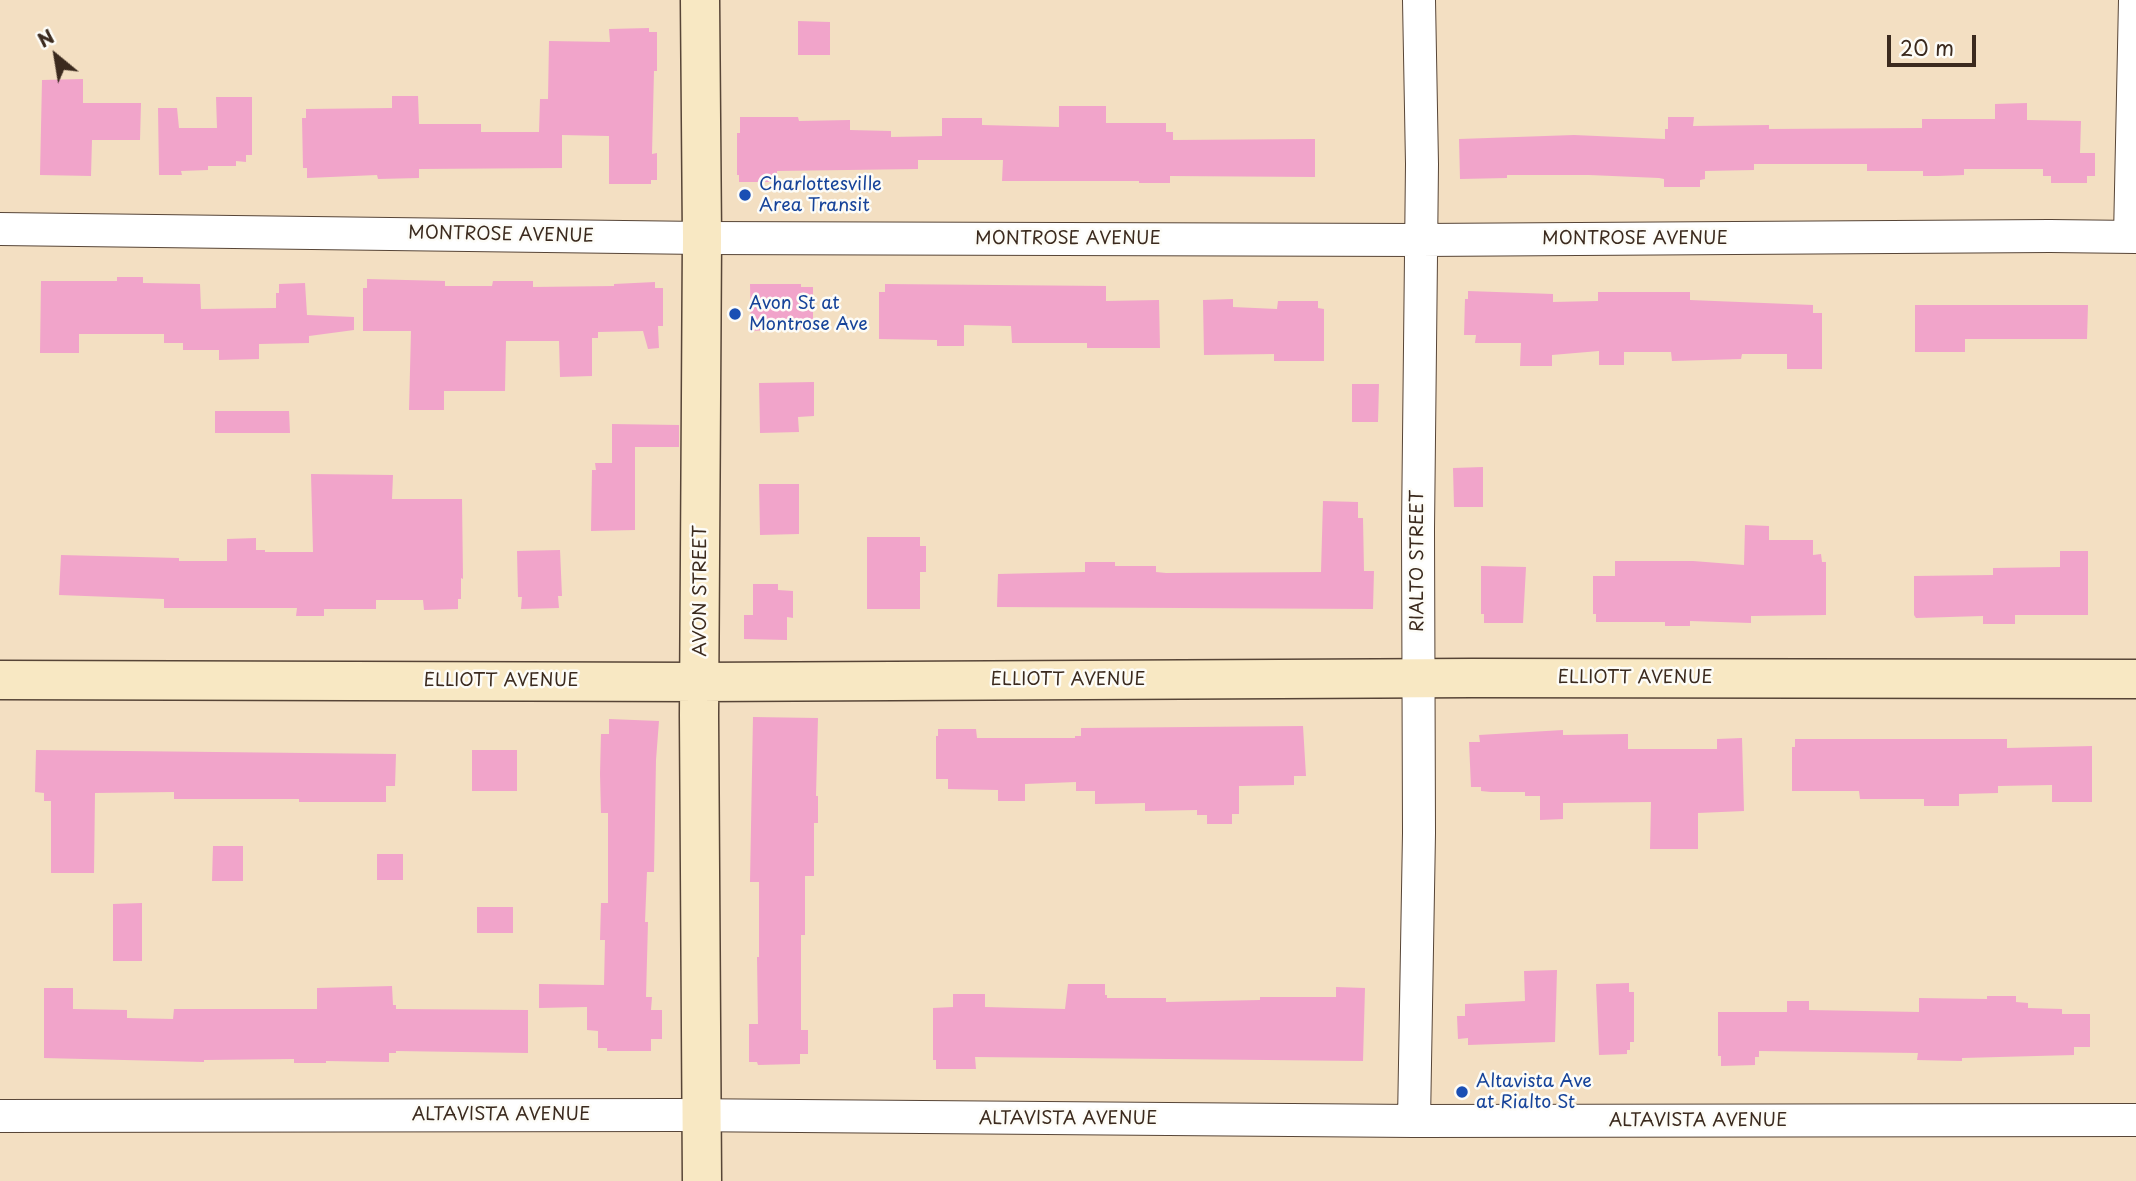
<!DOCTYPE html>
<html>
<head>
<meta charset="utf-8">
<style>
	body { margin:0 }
	#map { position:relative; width:2136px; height:1181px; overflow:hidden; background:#f3dfc2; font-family:"Playpen Sans",sans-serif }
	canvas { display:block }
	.north { position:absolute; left:21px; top:21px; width:70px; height:70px; -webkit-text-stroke:5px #fdfcf7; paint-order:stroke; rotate:330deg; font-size:19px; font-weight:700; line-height:28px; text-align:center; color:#3b2a1e }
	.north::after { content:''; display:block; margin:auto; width:24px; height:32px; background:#3b2a1e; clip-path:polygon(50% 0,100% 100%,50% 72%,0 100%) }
	.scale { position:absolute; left:1887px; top:35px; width:89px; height:32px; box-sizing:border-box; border:4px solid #3b2a1e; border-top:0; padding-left:9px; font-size:21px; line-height:24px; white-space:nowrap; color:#3b2a1e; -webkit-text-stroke:5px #fdfcf7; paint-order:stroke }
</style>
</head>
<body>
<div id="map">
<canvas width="2136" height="1181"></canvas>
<div class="north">N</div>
<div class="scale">20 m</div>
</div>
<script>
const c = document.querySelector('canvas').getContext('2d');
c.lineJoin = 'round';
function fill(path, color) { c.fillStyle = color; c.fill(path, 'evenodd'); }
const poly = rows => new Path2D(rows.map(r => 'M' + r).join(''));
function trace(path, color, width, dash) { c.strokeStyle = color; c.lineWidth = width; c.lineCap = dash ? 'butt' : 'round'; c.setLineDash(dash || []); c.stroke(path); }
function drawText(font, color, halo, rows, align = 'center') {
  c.font = font + ' "Playpen Sans",sans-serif'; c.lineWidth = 5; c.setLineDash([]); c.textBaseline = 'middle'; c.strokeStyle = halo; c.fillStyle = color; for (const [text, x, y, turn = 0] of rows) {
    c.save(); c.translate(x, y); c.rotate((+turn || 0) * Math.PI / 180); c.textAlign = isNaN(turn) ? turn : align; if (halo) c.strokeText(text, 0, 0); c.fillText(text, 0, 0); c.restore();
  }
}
const building = poly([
	[798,21,830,22,830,55,798,55],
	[649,28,649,32,657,32,657,71,654,71,652,154,657,153,657,180,651,180,651,184,609,184,609,136,562,135,562,168,419,169,419,178,378,179,377,175,307,178,307,168,303,168,302,118,306,118,306,109,392,108,392,96,418,96,419,124,481,124,481,132,539,132,540,99,548,99,549,41,610,42,609,29],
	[83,79,83,103,141,103,140,140,92,140,91,176,40,175,42,80],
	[216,97,252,97,252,155,246,155,246,162,236,161,236,166,208,166,208,170,181,171,182,175,159,175,158,108,177,108,179,128,217,128],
	[2027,103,2027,120,2081,121,2080,153,2095,153,2095,176,2087,176,2087,183,2051,183,2051,176,2043,176,2043,169,1964,169,1964,175,1938,176,1923,176,1923,171,1867,171,1867,164,1754,164,1754,170,1705,171,1705,179,1700,180,1700,187,1664,187,1664,179,1659,178,1589,175,1507,175,1507,178,1460,179,1459,139,1574,135,1665,139,1665,129,1668,129,1668,117,1694,117,1693,126,1769,125,1769,129,1922,128,1922,119,1995,119,1995,104],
	[1059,106,1106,106,1106,123,1166,123,1166,132,1173,132,1173,140,1315,139,1315,177,1170,176,1170,183,1139,183,1139,181,1002,181,1003,160,918,160,918,169,777,171,777,182,739,182,739,175,737,175,737,133,740,133,740,117,798,117,799,121,850,120,850,130,891,131,891,137,942,136,942,118,982,118,982,125,1059,127],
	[117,277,143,277,143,283,200,284,201,309,276,308,276,293,279,293,279,284,305,283,307,315,354,317,354,330,309,336,309,343,259,344,259,359,219,360,219,350,183,350,183,343,164,343,164,334,79,334,79,353,40,353,41,281,117,281],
	[367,279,445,281,445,286,492,286,493,281,533,281,533,287,614,286,614,284,655,282,655,288,663,288,663,326,658,326,659,348,648,349,643,331,598,332,598,338,592,338,592,376,560,377,559,341,506,341,505,391,444,391,444,410,409,410,411,331,363,331,363,288,367,288],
	[750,284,801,284,801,287,813,287,813,328,751,331],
	[885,284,1106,286,1106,301,1159,300,1160,348,1087,348,1087,343,1012,343,1011,326,964,325,964,346,937,346,937,340,879,339,879,292,885,292],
	[1468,291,1553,294,1553,302,1598,301,1598,292,1690,292,1690,300,1813,305,1813,313,1822,313,1822,369,1787,369,1787,354,1742,354,1741,359,1672,361,1671,352,1624,352,1624,365,1599,365,1599,351,1552,355,1552,366,1520,366,1521,343,1475,343,1476,335,1464,335,1465,299,1468,299],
	[1233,299,1233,307,1277,309,1278,301,1318,301,1318,308,1324,309,1324,361,1274,361,1274,354,1204,355,1203,300],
	[1915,305,2088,305,2087,339,1965,339,1965,352,1915,352],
	[814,382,814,416,798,417,799,432,760,433,759,383],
	[1352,384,1379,384,1378,422,1352,422],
	[215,411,289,411,290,433,215,433],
	[612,424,679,425,679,447,635,447,635,530,591,531,592,470,596,470,595,463,612,463],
	[1483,467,1483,507,1454,507,1453,468],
	[311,474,393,475,392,499,462,499,463,579,461,578,461,599,458,599,458,609,424,610,423,600,376,600,376,609,324,609,324,616,296,616,297,608,164,608,164,599,59,595,61,555,179,558,179,561,227,561,227,539,256,538,256,550,265,550,265,552,313,552],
	[759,484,799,484,799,534,760,535],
	[1323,501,1358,502,1358,518,1363,518,1364,571,1374,571,1373,609,997,607,998,574,1085,572,1085,562,1115,562,1115,566,1156,566,1156,572,1166,573,1321,572],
	[1745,525,1769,526,1769,540,1813,540,1813,555,1821,554,1822,562,1826,562,1826,615,1751,616,1751,623,1690,621,1690,626,1665,626,1665,622,1596,622,1596,614,1593,614,1593,576,1615,576,1615,561,1693,561,1744,565],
	[867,537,920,537,920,546,926,546,926,572,920,572,920,609,867,609],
	[560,550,562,596,558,596,559,608,521,609,522,597,518,597,517,551],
	[2060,551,2088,551,2088,615,2015,615,2015,624,1983,624,1983,616,1916,618,1914,615,1914,576,1993,575,1993,568,2060,567],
	[1481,566,1526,567,1523,623,1484,623,1484,614,1481,614],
	[753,584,778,584,778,590,793,591,793,618,787,617,787,640,744,639,744,615,753,615],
	[753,717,818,718,816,796,818,796,818,823,814,823,814,876,805,876,805,935,801,935,801,1030,808,1030,808,1054,800,1054,800,1064,758,1065,757,1062,749,1062,749,1024,758,1024,757,957,759,957,759,882,750,882],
	[609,719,659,721,656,760,654,872,647,872,645,922,648,922,646,997,652,997,651,1010,662,1010,662,1039,651,1039,651,1051,607,1051,607,1048,598,1048,598,1031,587,1030,587,1007,539,1008,539,984,604,985,605,940,600,940,601,903,608,903,608,813,601,813,600,774,601,734,609,734],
	[1303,726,1306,776,1294,776,1294,785,1239,786,1239,814,1232,814,1232,824,1207,824,1207,815,1197,815,1197,810,1145,811,1145,803,1095,804,1095,791,1076,791,1076,782,1025,784,1025,801,998,801,998,790,948,789,948,779,936,779,936,736,938,736,938,729,976,729,977,738,1075,738,1075,736,1081,736,1081,728],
	[1563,730,1563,735,1628,734,1628,749,1717,749,1717,739,1742,738,1744,811,1698,813,1698,849,1650,849,1651,802,1563,803,1563,819,1540,820,1540,796,1525,796,1525,792,1491,792,1481,791,1481,787,1471,787,1469,742,1480,742,1479,735],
	[1795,739,2007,739,2007,748,2092,746,2092,802,2052,802,2052,785,1998,786,1998,793,1959,794,1959,806,1924,806,1924,799,1860,799,1859,791,1792,791,1792,747,1795,747],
	[36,750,396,754,395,786,386,786,386,802,299,802,299,799,174,799,174,792,95,793,94,873,51,873,51,801,44,801,44,793,35,792],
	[472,750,517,750,517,791,472,791],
	[213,846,243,846,243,881,212,881],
	[377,854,403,854,403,880,377,880],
	[142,903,142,961,113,961,113,904],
	[477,907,513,907,513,933,477,933],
	[1557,970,1555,1042,1468,1045,1468,1038,1458,1039,1457,1016,1465,1016,1465,1004,1525,1001,1524,971],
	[1629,983,1629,992,1634,992,1634,1042,1630,1042,1630,1050,1627,1050,1627,1054,1599,1055,1596,984],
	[1068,984,1105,984,1105,995,1107,995,1107,998,1166,998,1166,1002,1260,1000,1260,997,1336,997,1336,987,1365,988,1363,1061,975,1057,976,1069,936,1069,936,1060,933,1060,933,1008,953,1007,953,994,985,994,985,1007,1065,1009],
	[392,986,393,1005,396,1005,396,1009,528,1010,528,1053,396,1051,396,1053,389,1053,389,1062,326,1061,326,1063,294,1063,294,1059,204,1060,204,1062,44,1058,44,988,73,988,73,1009,127,1010,127,1018,173,1019,174,1009,317,1009,317,988],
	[1987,996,2016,996,2016,1002,2028,1003,2028,1008,2062,1009,2062,1014,2090,1014,2090,1047,2074,1047,2074,1055,1962,1058,1962,1061,1917,1060,1918,1053,1759,1051,1759,1057,1755,1057,1755,1065,1721,1066,1721,1056,1718,1056,1718,1012,1787,1012,1787,1001,1809,1001,1809,1010,1919,1012,1919,998,1987,999]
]);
const street = poly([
	[0,229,702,238,1421,240,2050,236,2136,237],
	[2130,237,2135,0],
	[0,1116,677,1115,1414,1121,2136,1120],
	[1414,1121,1419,833,1418,529,1422,164,1419,0]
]);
const secondary = poly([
	[700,0,702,238,699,715,702,1181],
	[0,680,700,682,1472,678,2136,679]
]);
const markers = [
	[745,195,7,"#1a4fb4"],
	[735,314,7,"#1a4fb4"],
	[1462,1092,7,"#1a4fb4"]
];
const transitNames = [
	["Charlottesville",759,185],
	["Area Transit",759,206],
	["Avon St at",749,304],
	["Montrose Ave",749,325],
	["Altavista Ave",1476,1082],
	["at Rialto St",1476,1103]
];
const streetNames = [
	["MONTROSE AVENUE",501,235,1],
	["MONTROSE AVENUE",1068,239],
	["MONTROSE AVENUE",1635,239],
	["RIALTO STREET",1418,561,-90],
	["AVON STREET",701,591,-90],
	["ELLIOTT AVENUE",1635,678],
	["ELLIOTT AVENUE",1068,680],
	["ELLIOTT AVENUE",501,681],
	["ALTAVISTA AVENUE",501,1115],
	["ALTAVISTA AVENUE",1068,1119],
	["ALTAVISTA AVENUE",1698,1121]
];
fill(building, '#f1a4ca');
trace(street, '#574537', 34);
trace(secondary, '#574537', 41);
trace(street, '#fff', 32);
trace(secondary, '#f8e8c3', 38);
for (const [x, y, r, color] of markers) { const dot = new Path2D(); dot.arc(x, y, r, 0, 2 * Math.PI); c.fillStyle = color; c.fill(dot); trace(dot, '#fdfcf7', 2.5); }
drawText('18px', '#164399', '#fdfcf7', transitNames, 'left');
drawText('18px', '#3b2a1e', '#fdfcf7', streetNames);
</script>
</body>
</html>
